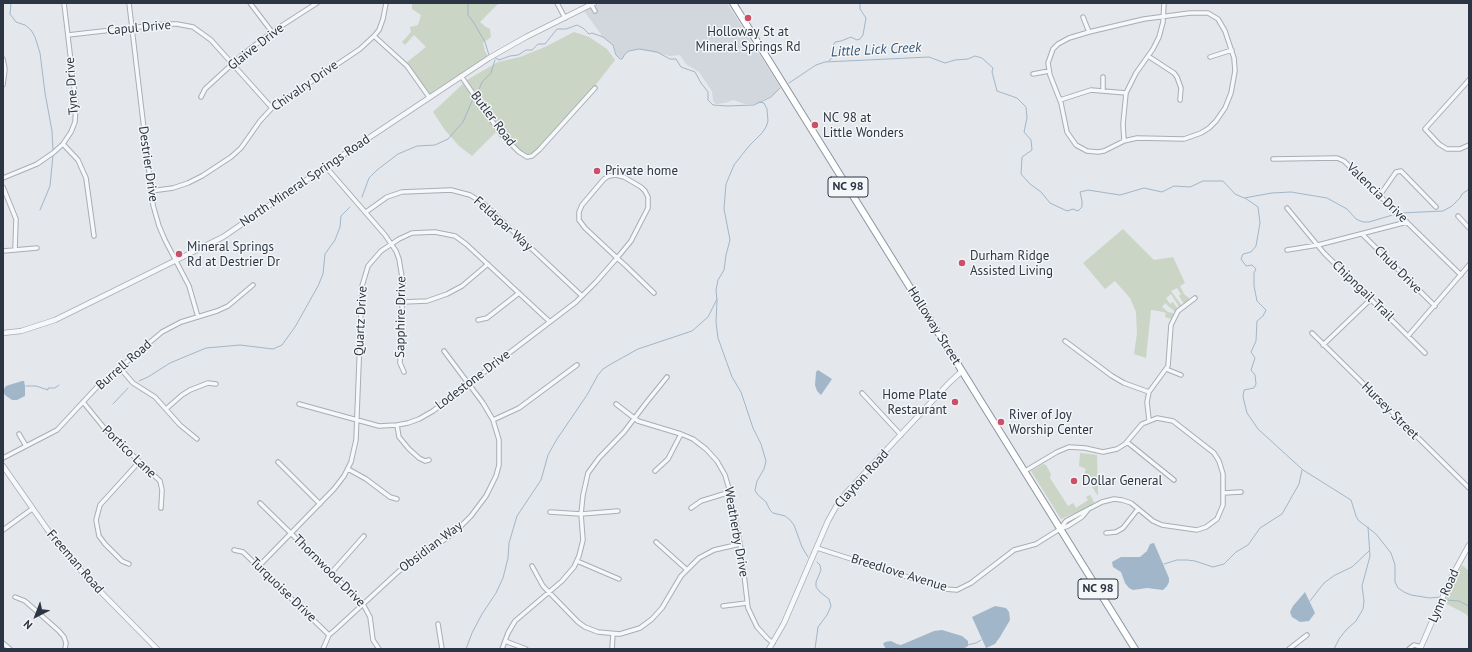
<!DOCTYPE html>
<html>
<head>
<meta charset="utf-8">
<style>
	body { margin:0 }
	#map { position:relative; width:1472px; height:652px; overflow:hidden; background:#e4e7eb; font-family:"PT Sans",sans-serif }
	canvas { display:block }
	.frame { position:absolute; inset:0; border:4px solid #2c3543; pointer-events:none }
	.north { position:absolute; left:16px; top:596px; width:40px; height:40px; -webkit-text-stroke:3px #f4f6f8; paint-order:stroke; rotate:222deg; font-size:11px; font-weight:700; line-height:16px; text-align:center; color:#2c3543 }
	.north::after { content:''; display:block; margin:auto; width:14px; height:18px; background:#2c3543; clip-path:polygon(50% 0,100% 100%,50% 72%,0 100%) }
</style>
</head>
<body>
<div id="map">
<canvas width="1472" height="652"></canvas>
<div class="frame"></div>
<div class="north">N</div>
</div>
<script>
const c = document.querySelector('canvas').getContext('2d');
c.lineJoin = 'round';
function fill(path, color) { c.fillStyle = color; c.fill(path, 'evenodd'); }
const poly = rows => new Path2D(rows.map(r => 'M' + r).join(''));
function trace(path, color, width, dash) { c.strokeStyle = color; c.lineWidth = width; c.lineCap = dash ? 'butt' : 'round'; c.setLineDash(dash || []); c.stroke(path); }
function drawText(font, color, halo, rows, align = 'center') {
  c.font = font + ' "PT Sans",sans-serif'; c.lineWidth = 3; c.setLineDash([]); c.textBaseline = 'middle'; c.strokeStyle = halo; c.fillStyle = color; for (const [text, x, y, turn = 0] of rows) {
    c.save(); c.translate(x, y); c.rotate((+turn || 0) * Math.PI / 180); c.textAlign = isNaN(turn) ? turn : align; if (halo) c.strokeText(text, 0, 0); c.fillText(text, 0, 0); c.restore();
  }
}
const built = poly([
	[600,3,727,3,780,87,774,95,762,100,757,104,745,104,733,100,725,103,716,104,713,101,712,91,699,72,686,64,680,55,670,56,639,49,629,51,625,54,622,59,617,56,613,45,603,37,584,11]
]);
const green = poly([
	[412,3,501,3,497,5,480,22,486,27,490,29,491,37,483,43,485,51,489,58,430,96,406,63,426,47,414,35,405,45,402,42,411,32,410,27,418,25,421,15,412,9],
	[574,32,589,37,607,49,615,60,594,87,534,154,527,157,506,139,499,129,472,156,459,146,445,130,433,112,467,80,498,62,520,57,545,47],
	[1123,229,1154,260,1173,257,1185,283,1180,286,1184,294,1190,299,1184,304,1179,296,1181,294,1177,288,1171,291,1182,306,1179,307,1171,294,1166,298,1170,304,1173,302,1177,308,1175,312,1165,303,1162,307,1168,312,1173,313,1174,315,1171,319,1165,317,1166,313,1159,311,1151,310,1146,358,1134,354,1137,333,1136,312,1130,298,1115,281,1105,289,1083,263],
	[1080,453,1097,455,1098,496,1084,474,1086,469,1079,466],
	[1043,464,1046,465,1051,474,1050,478,1068,506,1073,503,1076,508,1088,500,1086,497,1090,495,1094,502,1091,506,1061,519,1031,471],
	[1462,565,1469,571,1469,618,1466,614,1443,602]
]);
const water = poly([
	[818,370,832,379,821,395,817,391,815,385,816,372],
	[22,381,24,381,25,386,25,396,17,400,12,400,5,395,3,391,6,386],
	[1154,543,1169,578,1169,582,1167,586,1163,590,1147,588,1133,590,1129,588,1125,583,1121,572,1113,567,1112,562,1121,557,1140,557,1147,551,1150,544],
	[1305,592,1315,613,1309,621,1300,622,1292,617,1290,612,1293,606],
	[995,606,1006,608,1009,612,1010,620,1000,637,995,644,986,648,972,617],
	[942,630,962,636,968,641,968,646,963,649,886,649,883,644,885,642,891,641,897,644,901,645,934,631]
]);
const stream = poly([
	[11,3,10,14,16,22,25,25,31,30,35,37,40,53,45,93,52,131,53,150],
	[468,3,468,15,474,23,485,42,489,55],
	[494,57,499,60,510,56,518,55,526,50,532,50,538,44,545,44,557,29,566,29,577,25,583,28,589,34,592,33,603,37,613,45,616,55,620,59,622,59,625,54,629,51,639,49,657,52,670,59,676,59,681,67,695,72,701,83,708,92,708,100,713,105,727,106,754,105,771,97,780,88],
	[829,61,835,54,833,46,835,42,841,41,851,37,857,40,860,39,863,35,866,18,860,9,860,3],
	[789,83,816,65,825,62,929,57,945,63,955,60,968,59,975,56,982,58,993,68,992,72,997,91,1017,98,1026,107,1027,118,1024,132,1031,140,1032,150,1022,157,1021,174,1030,184,1041,192,1050,203,1067,211,1073,209,1078,211,1082,207,1082,201,1080,192,1088,190,1120,195,1144,188,1162,192,1174,186,1190,187,1203,181,1223,181,1235,194,1244,198,1272,193,1291,192,1327,198,1347,209,1356,219,1363,222,1369,222,1396,214],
	[478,92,482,82,491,73,495,60],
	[759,102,764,103,767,109,768,121,766,127,762,133,749,146,734,165,726,184,724,209,730,240,726,255,724,270,718,280,716,290,717,301,716,322,718,338,732,377,741,392,753,428,761,444,766,461,764,469,757,481,755,490,757,494,766,502,770,510,773,513,785,516,790,520,794,525,802,547,808,557],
	[362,197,369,178,377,170,398,154,417,146,435,145,448,139,463,122,473,99],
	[1245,198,1258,207,1260,223,1256,246,1251,252,1243,254,1241,259,1246,266,1252,265,1256,269,1254,273,1254,286,1257,301,1266,310,1263,316,1257,321,1256,341,1251,352,1255,358,1251,370,1255,375,1256,384,1254,388,1244,390,1243,397,1247,413,1258,429,1303,470,1351,500,1356,516,1358,520,1376,534,1391,553,1395,565,1395,582,1398,588,1404,592,1411,595,1430,598,1439,597],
	[40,210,50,186,53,155],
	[1401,213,1443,211,1452,206,1460,198,1462,194,1469,189],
	[139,381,148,377,170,363,206,348,240,345,273,349,282,345,295,327,318,286,323,274,325,254,335,240,340,227,341,216,350,207],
	[26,386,36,386,48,390,48,388,55,388,59,385],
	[113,404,128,388],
	[1164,564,1177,560,1187,560,1195,561,1213,567,1224,564,1236,552,1248,545,1260,528,1282,514,1299,484,1302,470],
	[1446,600,1459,601,1469,606],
	[1310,601,1324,583,1335,575,1352,567,1369,551],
	[967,645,976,643,981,640],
	[466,649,472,633,482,614,496,593,503,578,508,558,509,543,517,516,541,480,548,455,557,439,587,395,598,375,603,369,611,364,638,349,692,331,708,317,717,299],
	[815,649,818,627,827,615,831,606,829,599,820,592,816,587,816,582,821,570,820,565,817,562],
	[1334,649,1339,639,1346,630,1356,621,1363,609,1364,601,1362,586,1370,556,1368,527]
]);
const minor = poly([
	[129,3,153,205,159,226,165,240,189,286,198,317],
	[250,3,272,32],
	[557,3,565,18],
	[591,4,595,11],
	[1190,13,1208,13,1218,19,1225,31,1234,58,1235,71,1231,93,1225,108,1216,121,1209,128,1201,133,1184,139,1137,138,1124,141,1104,151,1098,152,1087,151,1076,145,1067,132,1061,103,1050,75,1048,63,1053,49,1058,44,1069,38,1089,32,1144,19,1190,13],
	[1083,17,1089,32],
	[68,35,165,24,177,24,193,27,211,40,272,108],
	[374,36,407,66,429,97],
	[1148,56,1174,73,1177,77,1181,88,1180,100],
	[1210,57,1232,50],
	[3,59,5,69,3,85],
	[1033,74,1049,71],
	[461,76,501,134,519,152,527,157,532,156,539,150,595,88],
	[1469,80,1425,129,1439,144,1447,149,1460,149,1469,145],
	[1103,90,1103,77],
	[201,97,205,89,241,56,272,32,317,3],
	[1060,100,1091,90,1126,93],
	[1124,141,1123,124,1126,93,1136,73,1153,49,1159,37,1163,22,1164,3],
	[63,144,78,160,86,178,94,236],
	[1273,159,1337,158,1344,161,1461,275],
	[326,167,385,235,396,251,399,259,403,283,400,363,404,372],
	[3,178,37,164,53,153,63,144,71,132,75,122,76,104,64,3],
	[3,187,16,219,15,250],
	[151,191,173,188,188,183,202,176,231,157,241,148,260,121,272,108,360,49,374,36,379,30,383,19,386,3],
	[1380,195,1396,172,1401,171,1436,207],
	[1287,208,1324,253,1425,353],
	[366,212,387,197,402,192,451,190,470,195,483,203,582,296],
	[1458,216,1469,228],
	[1362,234,1435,306],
	[1287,250,1318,245,1407,222],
	[3,251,37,248],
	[403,302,427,301,447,294,462,286,488,264],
	[478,320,487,318,519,293],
	[1312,333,1469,488],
	[1408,336,1469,265],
	[1065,341,1112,376,1124,383,1149,392],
	[1323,345,1371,299],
	[120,368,133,383,155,397,180,425,197,439],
	[1166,369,1181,375],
	[862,393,901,435],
	[83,402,105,429,160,481,162,490,161,508],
	[299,404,379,426,397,425,408,423,419,419,433,411,576,302,596,282,617,258,622,252,631,241,648,208,648,197,645,191,641,187,624,177,616,175,609,176,604,179,582,205,579,212,579,220,585,228,615,256,617,258,625,265,654,293],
	[616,404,638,421,681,434,693,439,706,449,717,461,725,475,730,492,741,549,748,608,757,627,767,638,773,643],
	[166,409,182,395,190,390,208,383,216,384],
	[493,420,519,408,577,365],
	[1149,420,1147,402,1149,392,1168,366,1171,325,1178,311,1195,298],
	[397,425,399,437,409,449,419,458,425,461,429,460],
	[19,434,26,446],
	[1127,442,1174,480],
	[3,458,57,430,97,387,162,332,181,322,217,311,228,306,253,285],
	[278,462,320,504],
	[348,469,366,479,390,497,397,499],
	[655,471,668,459,681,434],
	[1025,471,1057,452,1069,447,1085,448,1103,452,1117,449,1125,444,1142,424,1157,418,1173,421,1214,453,1219,461,1223,474,1223,505,1217,519,1206,527,1197,530,1162,525,1153,521,1131,503,1122,500,1114,499,1102,502,1079,514,1066,521,1060,529],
	[1223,493,1241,492],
	[260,503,363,604,370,617,373,640,379,649],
	[691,508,701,501,730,492],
	[550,512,581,514,618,511],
	[3,530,32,509],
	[1106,533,1116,532,1123,528,1138,509],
	[656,542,686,569],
	[817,548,945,589,957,590,971,583,1014,550,1036,544,1060,529,1068,526,1082,517,1087,511],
	[234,550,243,552,329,635],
	[577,561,619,579],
	[129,564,122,561,105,544,99,536,96,520,100,505,139,462],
	[532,566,543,586,578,622,585,627,598,632,620,634,640,628,652,619,662,608,681,576,699,558,714,550,740,544],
	[258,567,334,489,344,476,351,462,356,440,362,286,368,266,381,251,399,239,412,233,435,232,455,236,466,244,550,322],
	[332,572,364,536],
	[15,597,25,601,59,631,64,637,66,643,65,649],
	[723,606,747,603],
	[438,624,442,649],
	[505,641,526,649],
	[3,643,10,649],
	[323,649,329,635,335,630,399,571,451,535,460,527,471,516,486,496,496,476,499,465,499,440,493,420,483,403,444,351],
	[502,649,508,633,515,621,562,581,574,567,579,556,583,540,581,514,583,495,588,473,599,458,624,432,646,403,667,377],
	[612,649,613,634],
	[1289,649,1307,635],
	[1409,649,1414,645,1421,647]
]);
const tertiary = poly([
	[3,333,21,331,55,320,223,237,340,157,489,58,526,37,594,3],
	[3,466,59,546,92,583,157,649],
	[769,649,784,623,828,521,837,505,847,492,949,383,962,371],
	[1420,649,1452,576,1469,545]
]);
const trunk = poly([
	[733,3,1135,649]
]);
const markers = [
	[748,18,4,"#ca4f67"],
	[815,125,4,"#ca4f67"],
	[597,171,4,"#ca4f67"],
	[179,254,4,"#ca4f67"],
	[962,263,4,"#ca4f67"],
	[955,402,4,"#ca4f67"],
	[1001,422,4,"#ca4f67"],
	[1074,481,4,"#ca4f67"]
];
const shields = [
	[848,187,40],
	[1098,589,40]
];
const shieldNames = [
	["NC 98",848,187],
	["NC 98",1098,589]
];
const streetNames = [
	["Capul Drive",139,28,-5],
	["Glaive Drive",256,47,-38],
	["Tyne Drive",72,86,-94],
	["Chivalry Drive",305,86,-35],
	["Butler Road",493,119,53],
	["Destrier Drive",148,164,82],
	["North Mineral Springs Road",305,181,-34],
	["Valencia Drive",1377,193,44],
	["Feldspar Way",503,224,42],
	["Chub Drive",1398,270,45],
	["Chipngail Trail",1363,291,44],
	["Sapphire Drive",401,317,-89],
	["Quartz Drive",361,321,-87],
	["Holloway Street",934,326,58],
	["Burrell Road",124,365,-41],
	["Lodestone Drive",473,380,-37],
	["Hursey Street",1390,411,45],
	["Portico Lane",129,452,44],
	["Clayton Road",862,479,-48],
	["Weatherby Drive",736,532,80],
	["Obsidian Way",431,547,-37],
	["Freeman Road",75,562,49],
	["Thornwood Drive",329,571,45],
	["Breedlove Avenue",899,573,17],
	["Turquoise Drive",283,590,44],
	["Lynn Road",1444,596,-66]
];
const poiNames = [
	["Holloway St at",748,32,"center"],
	["Mineral Springs Rd",748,47,"center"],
	["NC 98 at",823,118],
	["Little Wonders",823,133],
	["Private home",605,171],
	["Mineral Springs",187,247],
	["Rd at Destrier Dr",187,262],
	["Durham Ridge",970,256],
	["Assisted Living",970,271],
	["Home Plate",947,395,"right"],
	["Restaurant",947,410,"right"],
	["River of Joy",1009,415],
	["Worship Center",1009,430],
	["Dollar General",1082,481]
];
const waterNames = [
	["Little Lick Creek",876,50,-3]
];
fill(built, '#d2d6dd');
fill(green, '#cad5c5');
fill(water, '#a1b6c9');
trace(stream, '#a1b6c9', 1);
trace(minor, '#a9aeb5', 5.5);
trace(tertiary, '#a9aeb5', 6);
trace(trunk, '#8c95a1', 8);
trace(minor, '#f7f8fa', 3.5);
trace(tertiary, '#f7f8fa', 4.5);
trace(trunk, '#fff', 6);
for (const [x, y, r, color] of markers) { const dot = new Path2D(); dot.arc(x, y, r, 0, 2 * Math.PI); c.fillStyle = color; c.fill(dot); trace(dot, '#f4f6f8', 1.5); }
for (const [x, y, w] of shields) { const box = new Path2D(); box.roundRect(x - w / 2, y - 10, w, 20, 3); c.fillStyle = '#f4f6f8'; c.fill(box); trace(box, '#2c3543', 1); }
drawText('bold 12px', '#2c3543', null, shieldNames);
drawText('13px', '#2c3543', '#f4f6f8', streetNames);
drawText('13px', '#2c3543', '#f4f6f8', poiNames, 'left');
drawText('italic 14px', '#375676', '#f4f6f8', waterNames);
</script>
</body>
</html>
